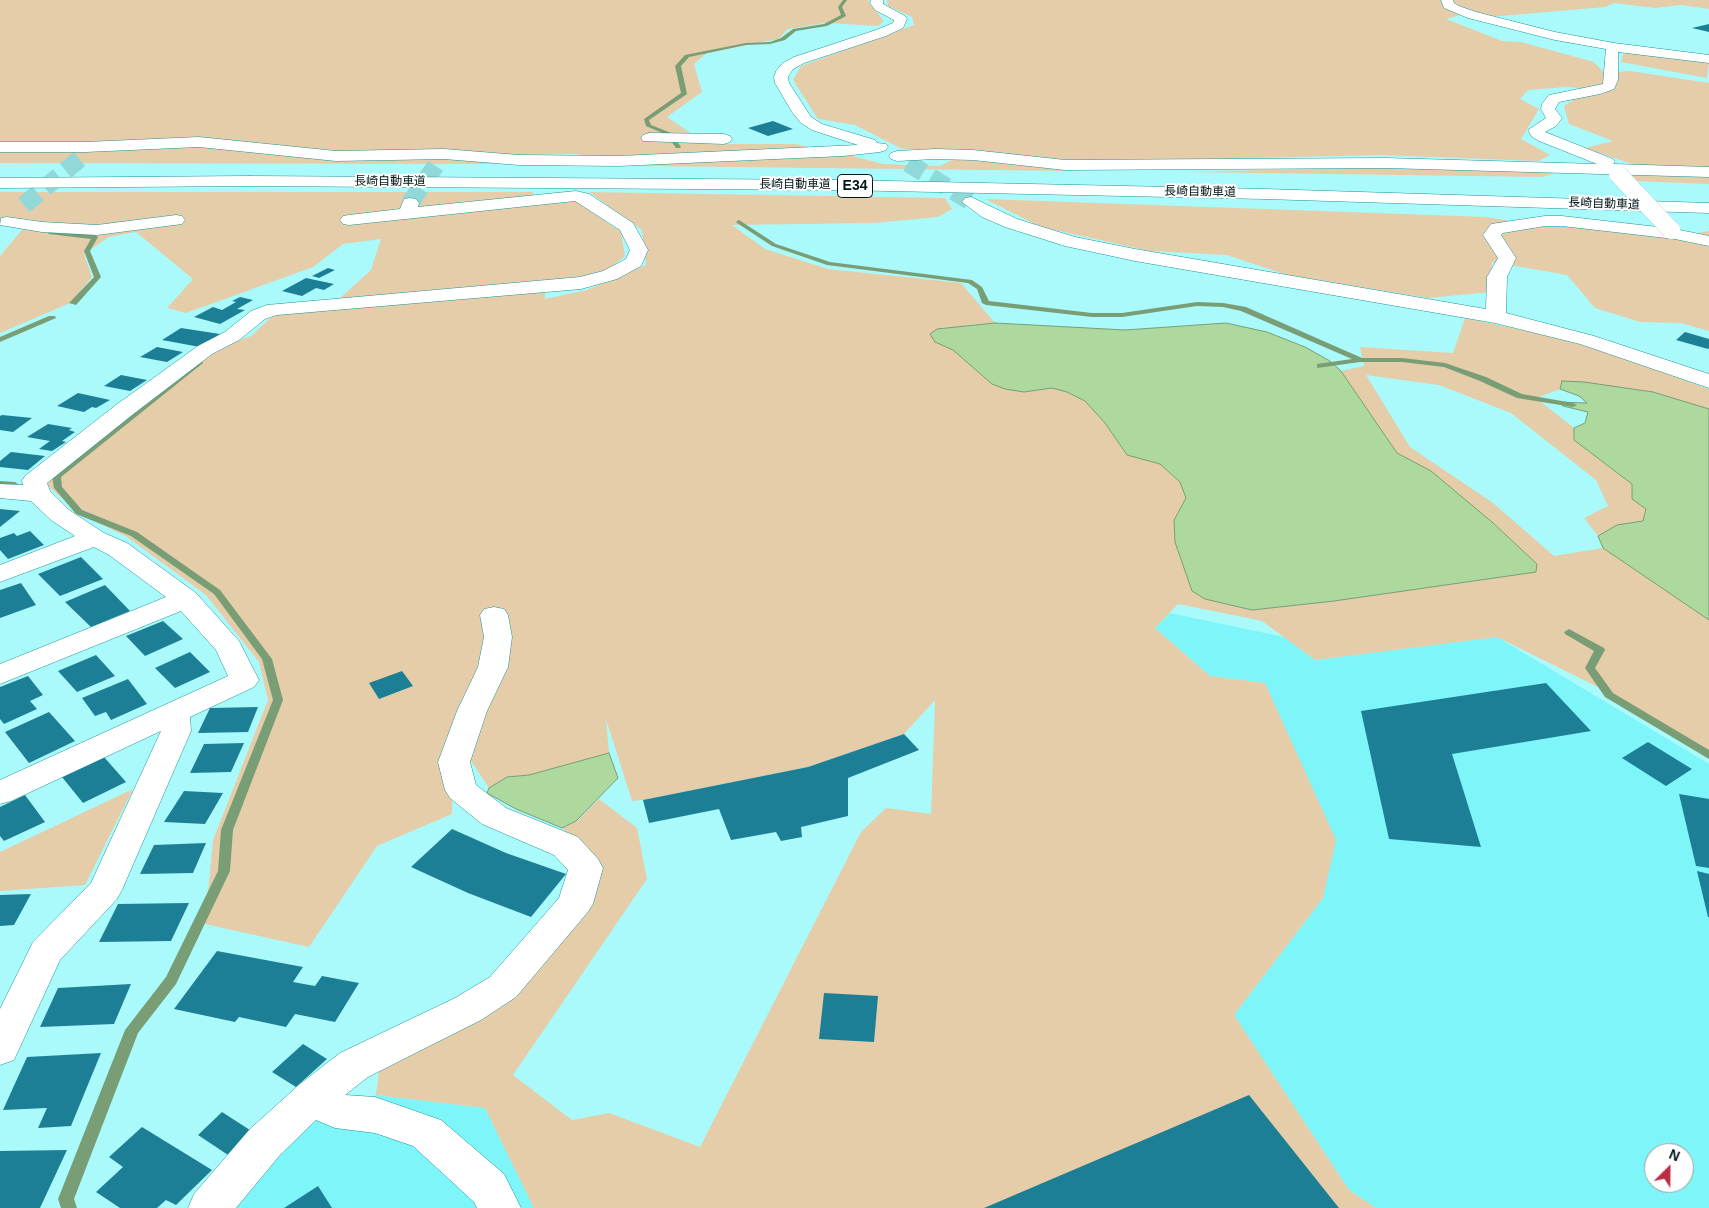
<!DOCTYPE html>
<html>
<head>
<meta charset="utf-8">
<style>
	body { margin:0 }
	#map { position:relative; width:1709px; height:1208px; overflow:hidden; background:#aafafb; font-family:Helvetica,sans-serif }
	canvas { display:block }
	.north { position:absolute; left:1644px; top:1143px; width:50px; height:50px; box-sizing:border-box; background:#fff; border:1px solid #99a2a2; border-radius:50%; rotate:23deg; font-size:14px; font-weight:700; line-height:20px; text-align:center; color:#011617 }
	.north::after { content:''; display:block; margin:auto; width:18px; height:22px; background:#bd2c43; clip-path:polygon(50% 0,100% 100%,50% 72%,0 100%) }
</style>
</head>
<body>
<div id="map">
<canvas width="1709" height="1208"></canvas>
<div class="north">N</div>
</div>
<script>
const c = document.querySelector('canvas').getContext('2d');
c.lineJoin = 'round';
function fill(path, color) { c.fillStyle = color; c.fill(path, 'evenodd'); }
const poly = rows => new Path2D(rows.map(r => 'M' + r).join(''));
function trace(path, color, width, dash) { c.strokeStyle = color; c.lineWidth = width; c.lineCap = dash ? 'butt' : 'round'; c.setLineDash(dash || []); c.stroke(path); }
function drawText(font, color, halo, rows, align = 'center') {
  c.font = font + ' Helvetica,"Noto Sans JP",sans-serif'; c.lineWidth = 4; c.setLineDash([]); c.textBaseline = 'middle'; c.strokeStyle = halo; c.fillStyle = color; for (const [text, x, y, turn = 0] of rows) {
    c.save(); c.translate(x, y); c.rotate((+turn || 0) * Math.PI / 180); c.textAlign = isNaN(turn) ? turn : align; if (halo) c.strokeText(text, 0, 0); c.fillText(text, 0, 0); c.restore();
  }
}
const built = poly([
	[1170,613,1284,637,1315,660,1497,637,1709,764,1709,1208,1376,1208,1349,1190,1234,1015,1323,898,1265,683,1210,676,1155,628],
	[1654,1153,1684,1153,1684,1183,1654,1183],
	[376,1095,485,1108,534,1208,227,1208,309,1124]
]);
const green = poly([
	[0,0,869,0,868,1,884,21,878,26,825,23,788,29,778,39,707,53,694,64,702,92,667,117,707,144,795,144,849,155,883,164,940,166,956,158,1073,171,646,166,576,154,513,155,493,164,0,163],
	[887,0,1709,0,1709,9,1681,5,1655,8,1614,3,1605,7,1490,17,1471,12,1446,19,1502,41,1521,42,1594,62,1604,73,1630,71,1709,83,1709,169,1635,165,1585,148,1613,141,1569,124,1564,106,1578,97,1606,90,1566,87,1528,90,1520,99,1539,109,1521,139,1550,155,1539,161,1379,155,1129,161,1049,159,983,151,902,149,855,125,818,119,793,80,801,66,914,25,912,17,888,6],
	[1638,51,1709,62,1707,78,1621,62,1623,54],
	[1385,167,1562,171,1542,177,1188,172],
	[1629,172,1709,176,1709,184,1634,181],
	[0,192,533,192,532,203,576,201,621,232,625,256,605,272,574,279,339,299,371,270,381,239,343,244,313,267,186,313,167,308,193,279,136,232,109,237,84,254,92,277,70,303,0,333,0,256,31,219,0,221],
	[589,192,945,198,952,209,938,217,874,223,732,225,765,249,828,269,961,283,995,323,967,325,935,341,953,350,962,358,1024,392,1052,388,1067,391,1085,401,1105,423,1127,455,1160,464,1180,482,1186,498,1174,520,1192,591,1205,599,1252,610,1334,601,1536,572,1537,564,1492,522,1431,471,1397,453,1341,371,1364,366,1360,347,1453,353,1465,318,1578,342,1709,389,1709,409,1653,392,1562,381,1560,389,1536,398,1574,428,1574,440,1632,484,1646,509,1643,521,1617,525,1598,536,1584,518,1608,506,1596,480,1511,413,1439,385,1366,375,1410,447,1493,503,1554,556,1603,548,1709,620,1709,753,1618,697,1497,637,1315,660,1262,621,1178,604,1155,628,1210,676,1265,683,1336,840,1323,898,1234,1015,1349,1190,1376,1208,534,1208,485,1108,376,1095,380,1063,488,1014,599,863,562,828,577,821,599,799,637,828,647,879,513,1075,572,1120,609,1113,700,1147,861,832,886,808,931,814,935,700,904,734,808,767,643,800,632,801,606,719,609,753,529,775,507,777,489,788,453,734,452,814,377,846,309,947,205,924,213,840,268,700,259,662,206,595,127,537,78,513,42,480,212,350,251,336,276,313,545,291,545,299,587,290,646,265,642,230],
	[985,199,1487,217,1544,227,1591,227,1676,237,1709,231,1709,331,1681,323,1640,322,1595,308,1567,275,1492,262,1491,292,1428,298,1287,275,1227,255,1150,251,1041,227],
	[133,789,85,885,0,891,0,852]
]);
const water = poly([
	[995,323,1125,330,1226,323,1267,332,1305,347,1330,361,1341,371,1397,453,1431,471,1492,522,1537,564,1536,572,1334,601,1252,610,1205,599,1192,591,1175,542,1174,520,1186,498,1180,482,1160,464,1127,455,1105,423,1085,401,1067,392,1052,388,1024,392,1005,389,992,384,953,350,935,342,930,334,937,329,995,323],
	[1562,381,1584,382,1653,392,1709,409,1709,620,1603,548,1598,536,1617,525,1643,521,1646,509,1632,499,1632,484,1574,440,1574,428,1585,423,1588,412,1563,406,1558,402,1587,403,1579,396,1560,389,1562,381],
	[609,753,618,778,576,821,562,828,516,809,487,793,489,788,507,777,529,775,609,753]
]);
const stream = poly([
	[843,0,847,0,842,7,846,16,827,26,796,31,785,40,770,44,746,45,689,57,681,66,687,94,649,120,651,125,671,133,681,147,680,148,676,148,667,135,646,126,644,119,681,93,675,66,685,55,746,43,770,42,781,38,793,29,824,24,841,15,838,7,843,0],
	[739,220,776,244,830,262,972,280,982,287,989,301,1092,313,1122,313,1197,302,1223,303,1246,307,1362,358,1402,358,1445,363,1486,377,1522,394,1573,403,1577,405,1573,407,1517,398,1480,381,1444,367,1402,362,1360,362,1317,368,1317,364,1352,359,1241,311,1223,307,1197,306,1122,317,1092,317,986,305,982,303,977,289,968,283,827,265,772,246,737,223,736,222,739,220],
	[51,231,95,235,98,237,90,251,101,277,76,305,69,303,94,277,84,251,91,239,49,234,48,233,51,231],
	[49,316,55,316,56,318,0,342,0,337,49,316],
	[196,361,202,361,203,363,61,477,62,487,82,510,137,532,220,590,272,659,283,700,233,830,230,871,176,984,138,1033,74,1199,77,1208,61,1208,58,1199,125,1030,166,977,218,871,221,830,273,700,262,659,214,594,131,536,76,514,54,488,52,476,53,474,196,361],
	[0,481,15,482,19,485,15,488,0,487,0,481],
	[1569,629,1604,648,1605,650,1595,668,1613,693,1709,750,1709,759,1605,697,1585,668,1594,651,1565,634,1564,632,1569,629]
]);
const building = poly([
	[1709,24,1709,32,1692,28],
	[773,121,793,129,768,136,748,128],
	[328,268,335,270,319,278,312,276],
	[306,278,334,284,324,290,316,288,302,296,282,291],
	[240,297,253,300,237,309,245,310,220,324,194,317,213,307,222,310,236,302,232,301],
	[181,328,220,334,200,347,162,340],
	[1685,332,1709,339,1709,348,1708,349,1676,340],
	[157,347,183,352,167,362,140,357],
	[121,375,147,380,130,391,104,386],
	[78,393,110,400,96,408,92,407,84,412,57,406],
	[2,415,32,418,13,432,0,430,0,416],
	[48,424,72,428,69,430,75,432,62,441,66,442,52,451,39,449,50,441,27,437],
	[11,452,45,456,28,470,0,467,0,461],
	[0,509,20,511,0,527],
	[30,531,44,545,8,559,0,550,0,538,14,533,17,536],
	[81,557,103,579,60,596,38,574],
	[21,583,36,605,0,618,0,590],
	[105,585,130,611,91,627,65,602],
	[163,621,183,639,145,656,126,636],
	[190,652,210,672,175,688,155,668],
	[96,655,115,676,77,692,58,671],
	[402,671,413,686,379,699,369,683],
	[28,676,43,695,30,701,37,709,4,724,0,719,0,687],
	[128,679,147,704,111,720,106,712,95,716,82,698],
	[1546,683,1591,731,1452,754,1481,847,1389,839,1361,711],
	[258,707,248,732,198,733,210,708],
	[49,712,75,741,29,763,5,732],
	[904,734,919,750,848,778,848,816,801,827,802,837,781,841,776,832,731,840,719,809,649,823,643,800,808,767],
	[1648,742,1692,769,1666,786,1622,758],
	[244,743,231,772,190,773,204,744],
	[104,757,126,782,83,803,62,777],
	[184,791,223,793,205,824,164,822],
	[1679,794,1709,799,1709,868,1696,866],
	[25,795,45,822,4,841,0,836,0,807],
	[452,829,506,853,566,874,531,917,468,893,411,867],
	[206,843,193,873,140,874,154,845],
	[1697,871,1709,874,1709,917,1708,917],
	[31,894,14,925,0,926,0,895],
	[189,903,171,941,99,942,118,904],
	[217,951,303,967,293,982,315,986,322,976,359,983,335,1022,295,1014,286,1027,239,1017,235,1022,174,1009],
	[131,984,114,1024,40,1027,58,988],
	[824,993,878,996,874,1042,819,1039],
	[303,1044,327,1059,296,1087,272,1072],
	[101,1053,71,1126,38,1128,47,1108,3,1110,27,1057],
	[1249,1095,1339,1208,984,1208],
	[222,1112,253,1132,228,1155,198,1135],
	[142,1127,212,1170,176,1205,166,1200,157,1208,120,1208,96,1192,123,1167,109,1157],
	[67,1150,40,1208,0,1208,0,1151],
	[318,1186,332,1208,284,1208]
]);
const minorTunnel = poly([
	[908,163,971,202],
	[410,203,439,161],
	[24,205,82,157]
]);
const minor = poly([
	[871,0,883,0,883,4,905,16,907,19,903,28,886,36,804,63,793,69,788,77,789,83,811,117,822,124,875,140,877,143,886,144,888,147,886,150,880,152,843,156,619,166,519,165,444,159,336,161,199,147,85,152,0,152,0,142,85,142,199,137,336,151,444,149,519,155,619,156,858,145,812,130,801,123,792,112,775,83,774,77,776,71,783,63,794,57,876,30,893,23,894,20,875,10,870,3,871,0],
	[1441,0,1453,0,1454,3,1459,6,1476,12,1555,32,1614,43,1709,55,1709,63,1618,52,1618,80,1614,89,1600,94,1559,102,1555,109,1562,118,1556,126,1545,132,1613,159,1615,162,1613,164,1709,167,1709,177,1386,168,1065,170,973,160,935,159,897,161,891,159,889,156,891,153,897,151,935,149,973,150,1065,160,1386,158,1597,164,1539,141,1532,137,1528,130,1546,118,1541,109,1542,104,1549,95,1603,84,1606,49,1555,40,1468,18,1444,8,1441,0],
	[649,133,724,134,730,136,732,139,730,142,724,144,643,141,641,138,643,135,649,133],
	[576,191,589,194,633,223,648,250,641,266,617,279,581,289,277,315,265,319,239,340,212,354,132,415,47,483,50,491,69,510,104,533,127,543,196,593,239,641,259,680,254,687,190,717,191,731,122,890,117,899,60,960,14,1060,0,1065,0,1009,33,942,91,883,161,731,11,801,0,804,0,780,228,676,216,650,181,611,0,684,0,664,166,597,109,555,94,547,0,582,0,565,75,536,51,520,31,501,0,498,0,484,23,485,22,481,25,476,116,405,198,346,225,332,251,311,267,305,580,277,603,271,626,259,630,250,620,230,575,201,349,225,343,224,340,220,343,216,349,215,400,209,404,199,410,198,416,199,419,203,418,207,576,191],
	[971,197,1017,219,1075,237,1135,249,1486,309,1487,277,1498,258,1483,235,1491,224,1545,216,1562,216,1675,229,1709,236,1709,246,1675,239,1562,226,1545,226,1503,233,1501,235,1516,258,1507,277,1506,313,1594,336,1709,374,1709,388,1580,344,1495,323,1135,261,1065,246,1005,227,982,217,962,202,965,198,971,197],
	[176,215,182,216,185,220,182,224,97,235,42,232,0,225,1,218,7,217,42,222,97,225,176,215],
	[494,607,504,609,508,615,512,637,508,667,487,711,470,762,476,785,506,808,578,837,598,859,603,868,593,904,587,913,516,997,481,1020,368,1077,345,1095,375,1097,441,1120,504,1174,521,1208,477,1208,474,1202,413,1146,375,1133,335,1128,316,1120,280,1155,236,1208,188,1208,194,1194,250,1129,300,1084,340,1053,455,998,490,977,559,898,568,870,554,855,482,824,450,798,445,790,438,762,457,711,478,667,484,637,480,615,484,609,494,607]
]);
const motorway = poly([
	[249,176,841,180,1265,189,1709,203,1709,213,1265,199,841,190,249,186,0,188,0,178,249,176]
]);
const minorBridge = poly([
	[1618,174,1671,230]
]);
const farStreetnames = [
	["長崎自動車道",390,182],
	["長崎自動車道",795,185],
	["長崎自動車道",1200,192,1],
	["長崎自動車道",1604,204,2]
];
const shields = [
	[855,186,35]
];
const shieldNames = [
	["E34",855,186]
];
fill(built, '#7ef5f8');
fill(green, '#e5cda9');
fill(water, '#add99e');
trace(water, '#799e76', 1);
fill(stream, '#799e76');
fill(building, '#1d7f96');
trace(minorTunnel, '#91d8d9', 18, [18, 9]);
trace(minor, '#1d9497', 1);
trace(motorway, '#1d9497', 1);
fill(minor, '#fff');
fill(motorway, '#fff');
trace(minorBridge, '#1d9497', 18, []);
trace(minorBridge, '#fff', 18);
drawText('12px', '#011617', '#fff', farStreetnames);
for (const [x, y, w] of shields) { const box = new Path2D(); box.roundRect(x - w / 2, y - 11.5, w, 23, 4); c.fillStyle = '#fff'; c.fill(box); trace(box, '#011617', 1); }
drawText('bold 14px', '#011617', null, shieldNames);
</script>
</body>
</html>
